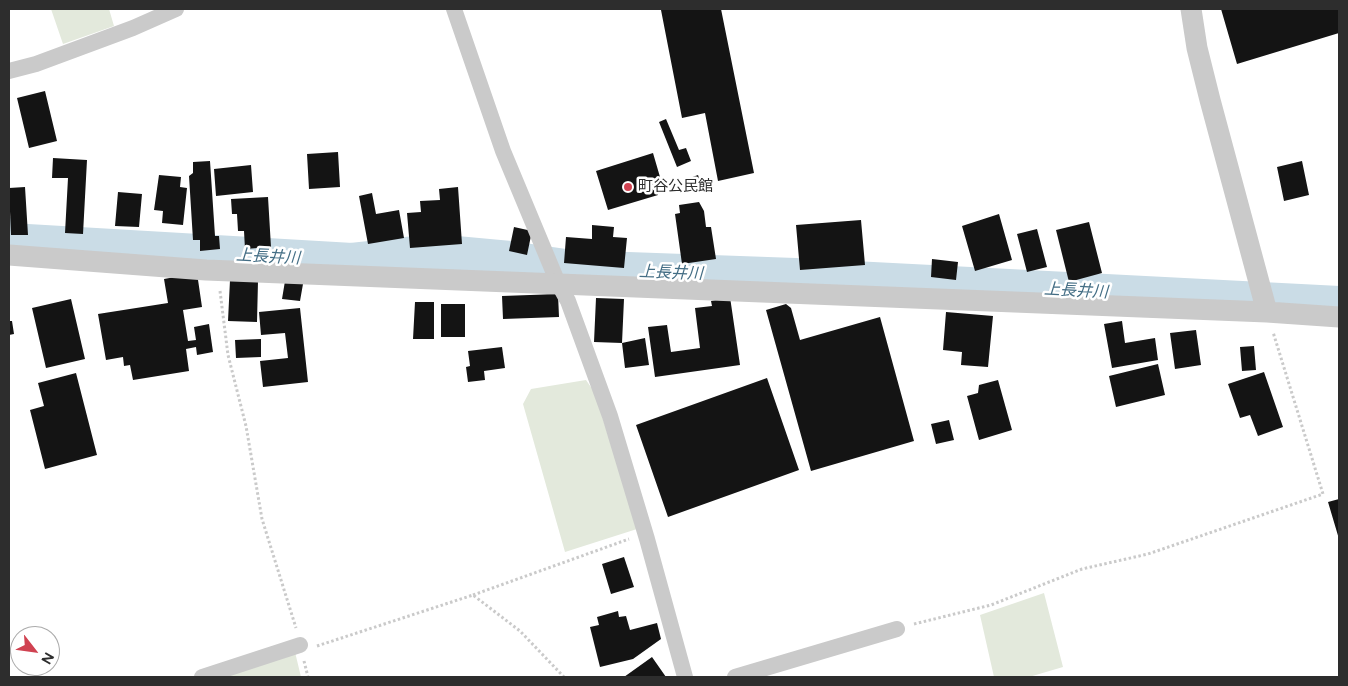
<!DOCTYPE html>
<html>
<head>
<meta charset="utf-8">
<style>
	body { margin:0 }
	#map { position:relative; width:1348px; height:686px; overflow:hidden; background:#fff; font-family:Figtree,sans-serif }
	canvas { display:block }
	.frame { position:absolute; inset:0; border:10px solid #2d2d2d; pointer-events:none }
	.north { position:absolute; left:10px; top:626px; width:50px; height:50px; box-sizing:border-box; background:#fff; border:1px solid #ababab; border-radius:50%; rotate:120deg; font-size:14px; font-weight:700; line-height:20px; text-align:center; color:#2d2d2d }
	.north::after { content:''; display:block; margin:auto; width:18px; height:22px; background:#d04251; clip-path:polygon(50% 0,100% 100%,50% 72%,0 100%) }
</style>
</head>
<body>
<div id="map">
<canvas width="1348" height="686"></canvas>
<div class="frame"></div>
<div class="north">N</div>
</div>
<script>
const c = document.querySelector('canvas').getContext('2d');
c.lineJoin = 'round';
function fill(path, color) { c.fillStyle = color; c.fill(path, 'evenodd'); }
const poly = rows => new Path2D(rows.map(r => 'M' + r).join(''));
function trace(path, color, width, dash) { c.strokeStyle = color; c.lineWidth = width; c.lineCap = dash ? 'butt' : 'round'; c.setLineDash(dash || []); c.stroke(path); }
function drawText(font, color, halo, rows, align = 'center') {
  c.font = font + ' Figtree,"Noto Sans JP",sans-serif'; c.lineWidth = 5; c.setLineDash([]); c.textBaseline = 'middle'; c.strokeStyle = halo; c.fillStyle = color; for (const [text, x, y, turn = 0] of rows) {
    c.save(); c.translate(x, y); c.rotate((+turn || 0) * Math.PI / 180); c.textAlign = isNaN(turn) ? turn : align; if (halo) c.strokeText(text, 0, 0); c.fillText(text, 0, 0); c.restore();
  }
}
const green = poly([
	[51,9,109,9,114,26,63,44],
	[586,380,595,393,637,529,565,552,523,404,531,389],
	[1044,593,1063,667,1029,677,994,677,980,615],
	[295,652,301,677,218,677]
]);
const river = poly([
	[9,236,10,242,352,262,434,253,510,260,572,269,795,277,1339,305]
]);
const building = poly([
	[666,9,721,9,754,173,718,181,705,113,682,118,661,10],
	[1221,9,1339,9,1339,33,1237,64],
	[45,91,57,141,29,148,17,98],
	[666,119,679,150,686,148,691,161,677,167,659,122],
	[338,152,340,187,309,189,307,154],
	[653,153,660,177,653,179,658,195,608,210,596,171],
	[53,158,87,160,83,234,65,233,68,178,52,178],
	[210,161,215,236,219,236,220,249,200,251,200,240,193,240,189,176,193,173,193,162],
	[1302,161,1309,195,1284,201,1277,167],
	[251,165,253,192,216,196,214,169],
	[159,175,181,177,180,187,187,188,183,225,162,223,163,211,154,210],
	[698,175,702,187,690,190,687,179],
	[25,187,28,235,11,235,9,188],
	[458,187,462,244,410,248,407,213,421,212,420,201,440,200,439,189],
	[118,192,142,194,139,227,115,226],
	[372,193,376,214,399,210,404,238,368,244,359,196],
	[268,197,271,247,245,249,244,231,238,231,237,214,232,214,231,199],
	[699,202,704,211,706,227,711,227,716,259,682,264,675,214,680,213,679,205],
	[999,214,1012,260,975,271,962,226],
	[861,220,865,265,800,270,796,225],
	[1089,222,1102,273,1069,282,1056,230],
	[592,225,614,227,613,237,627,238,624,268,564,263,566,237,592,239],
	[514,227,532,231,527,255,509,251],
	[1037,229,1047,267,1027,272,1017,234],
	[932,259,958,262,956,280,931,277],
	[197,273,202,307,183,310,188,341,196,340,194,327,209,324,213,352,197,355,196,347,186,349,189,371,133,380,130,365,124,366,123,357,106,360,98,314,168,303,164,279],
	[230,280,258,281,257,322,228,321],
	[285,281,303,284,300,301,282,299],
	[558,294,559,317,503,319,502,296],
	[730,297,740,365,655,377,648,327,667,325,671,352,700,348,695,308,712,306,711,301],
	[596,298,624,299,622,343,594,342],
	[71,299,85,359,46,368,32,308],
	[415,302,434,302,434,339,413,339],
	[441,304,465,304,465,337,441,337],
	[786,304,791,308,800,340,880,317,914,441,811,471,766,310],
	[300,308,308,382,263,387,260,361,288,358,285,333,261,335,259,312],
	[946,312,993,316,988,367,961,365,962,352,943,350],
	[9,321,12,321,14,334,9,335],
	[1122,321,1125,343,1155,338,1158,360,1112,368,1104,324],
	[1196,330,1201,365,1175,369,1170,333],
	[645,338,649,365,625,368,622,343],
	[261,339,261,357,236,358,235,340],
	[1254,346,1256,370,1242,371,1240,347],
	[502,347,505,368,484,371,485,380,468,382,466,367,470,366,468,351],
	[1158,364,1165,395,1116,407,1109,376],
	[1264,372,1283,427,1258,436,1250,415,1240,418,1228,384],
	[76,373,97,455,45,469,30,410,44,406,38,383],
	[767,378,799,470,668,517,636,425],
	[998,380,1012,430,979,440,967,396,978,393,979,385],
	[949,420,954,440,936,444,931,424],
	[1339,499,1339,539,1328,502],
	[624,557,634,587,611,594,602,564],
	[618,611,619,617,626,616,630,630,657,623,661,639,633,659,600,667,590,627,599,625,597,617],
	[652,657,666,677,624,677]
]);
const path = poly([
	[220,291,228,355,246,426,262,519,296,628],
	[473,595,629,539],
	[914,624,991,605,1082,569,1148,554,1323,494,1273,332],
	[317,646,473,595,520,631,564,677],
	[304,661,308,677]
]);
const minor = poly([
	[454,9,503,151,558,283,568,301,610,416,647,539,685,677],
	[9,71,36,64,133,28,176,9],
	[202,677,300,645],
	[735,677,897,629]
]);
const tertiary = poly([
	[1191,9,1197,48,1210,100,1267,312],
	[9,255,206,270,1267,312,1339,317]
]);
const markers = [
	[628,187,5,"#d04251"]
];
const poiNames = [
	["町谷公民館",638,187]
];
const waterNames = [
	["上長井川",268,257,3],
	["上長井川",671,273,2],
	["上長井川",1076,291,3]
];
fill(green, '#e3e9dc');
trace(river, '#cadce6', 38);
fill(building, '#141414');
trace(path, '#cacaca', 3, [2.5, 2.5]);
trace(minor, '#cacaca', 16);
trace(tertiary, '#cacaca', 21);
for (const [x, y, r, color] of markers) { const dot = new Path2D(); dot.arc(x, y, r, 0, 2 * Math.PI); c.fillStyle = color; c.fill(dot); trace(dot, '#fff', 2); }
drawText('15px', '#2d2d2d', '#fff', poiNames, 'left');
drawText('italic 16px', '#446e85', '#fff', waterNames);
</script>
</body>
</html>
